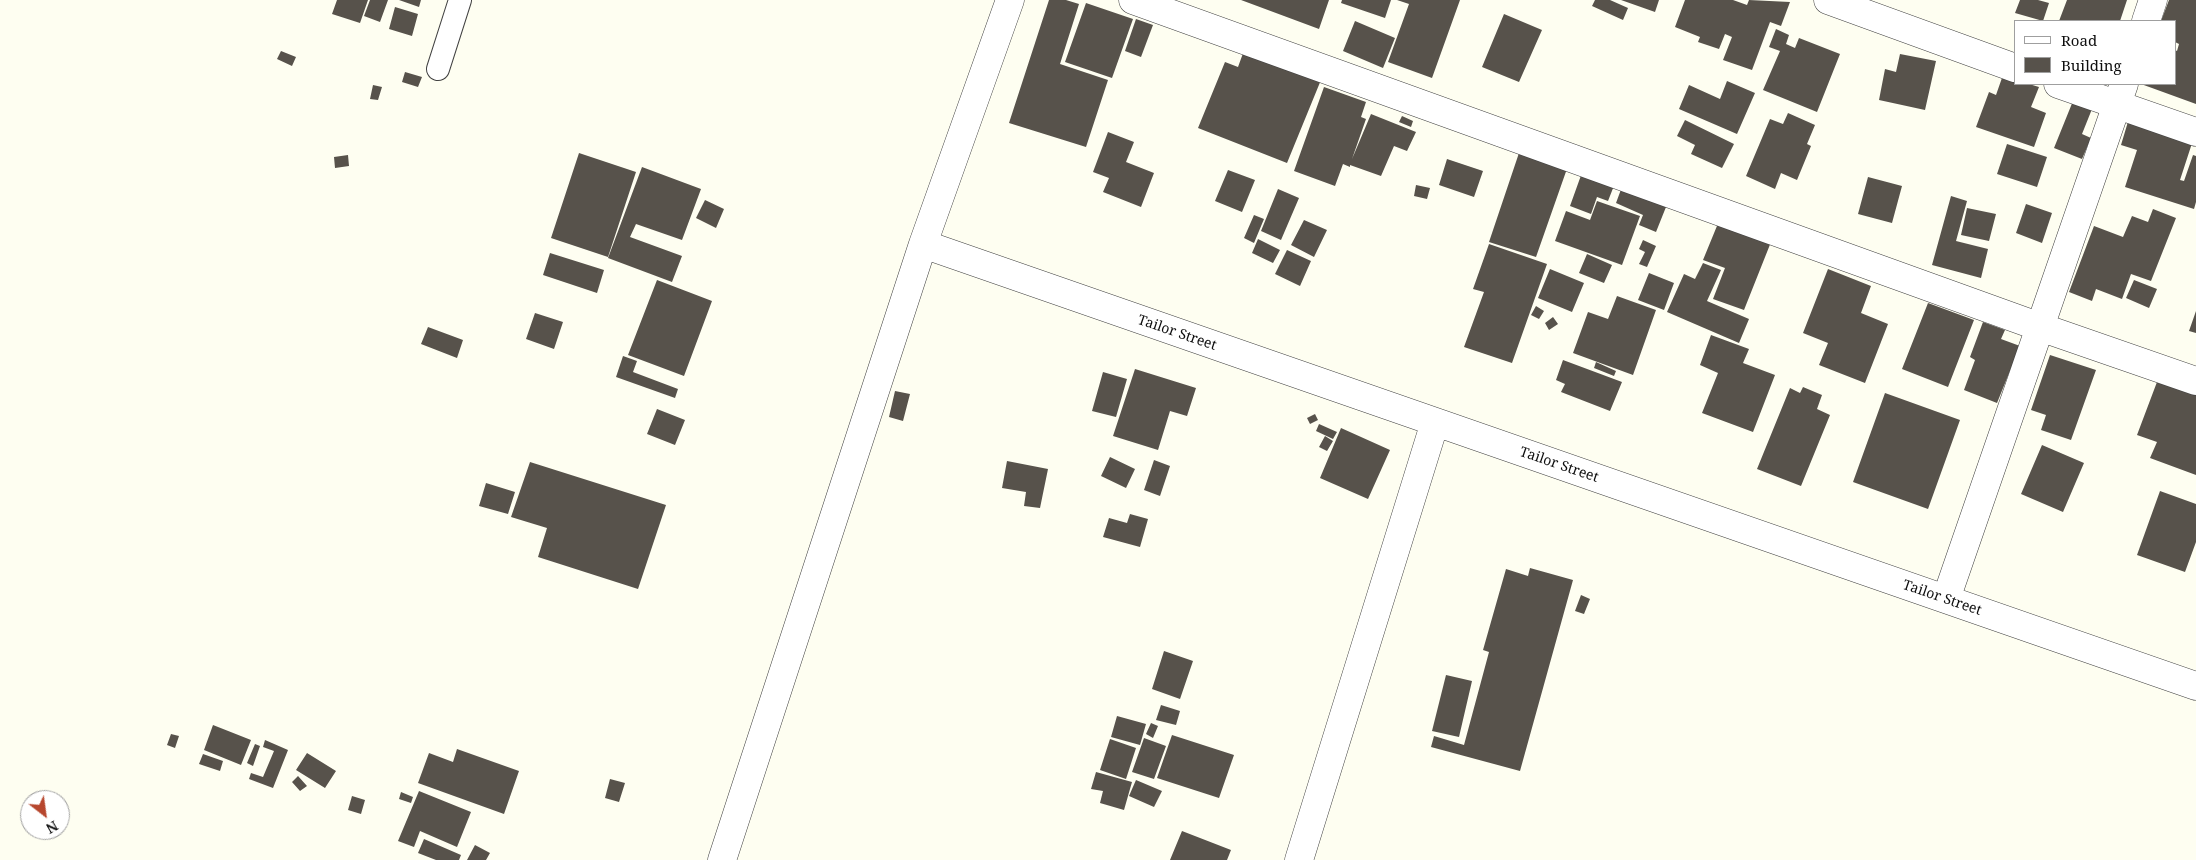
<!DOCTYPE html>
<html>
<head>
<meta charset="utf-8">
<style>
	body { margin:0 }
	#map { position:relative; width:2196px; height:860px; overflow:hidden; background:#fefef1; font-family:"Noto Serif",serif }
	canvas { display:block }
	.legend { position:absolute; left:2014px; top:20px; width:162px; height:65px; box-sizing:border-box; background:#fff; border:1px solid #9f9f9f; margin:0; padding:6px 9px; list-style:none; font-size:15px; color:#0e0e0e }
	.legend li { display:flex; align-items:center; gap:10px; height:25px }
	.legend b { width:25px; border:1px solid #9f9f9f }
	.north { position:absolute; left:20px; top:790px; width:50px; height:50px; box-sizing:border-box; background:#fff; border:1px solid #9f9f9f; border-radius:50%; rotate:150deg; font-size:14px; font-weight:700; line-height:20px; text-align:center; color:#0e0e0e }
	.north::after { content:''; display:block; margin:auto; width:18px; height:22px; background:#b7472e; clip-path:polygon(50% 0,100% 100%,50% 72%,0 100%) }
</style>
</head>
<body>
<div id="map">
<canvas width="2196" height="860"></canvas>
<ul class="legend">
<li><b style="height:6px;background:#fff"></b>Road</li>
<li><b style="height:14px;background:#57524b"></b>Building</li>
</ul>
<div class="north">N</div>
</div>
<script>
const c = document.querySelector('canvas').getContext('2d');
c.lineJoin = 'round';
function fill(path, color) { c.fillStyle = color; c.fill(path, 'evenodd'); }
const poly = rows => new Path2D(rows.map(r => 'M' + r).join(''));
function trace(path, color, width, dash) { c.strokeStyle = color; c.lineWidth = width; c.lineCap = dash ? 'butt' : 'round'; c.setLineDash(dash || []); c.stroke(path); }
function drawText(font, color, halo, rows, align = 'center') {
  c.font = font + ' "Noto Serif",serif'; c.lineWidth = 5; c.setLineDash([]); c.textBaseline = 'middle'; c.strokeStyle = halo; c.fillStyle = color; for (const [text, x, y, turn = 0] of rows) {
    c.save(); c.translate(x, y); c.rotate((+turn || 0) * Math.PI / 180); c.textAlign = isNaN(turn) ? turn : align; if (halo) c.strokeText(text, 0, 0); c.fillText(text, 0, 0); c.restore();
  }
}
const building = poly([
	[337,0,368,0,360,23,332,14],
	[370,0,388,0,380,22,364,16],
	[399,0,421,0,419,7],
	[1049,0,1066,0,1079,4,1060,64,1108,80,1086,147,1009,123],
	[1241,0,1329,0,1319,29],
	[1342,0,1391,0,1385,18,1341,3],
	[1397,0,1460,0,1432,78,1388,62,1409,4],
	[1595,0,1610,0,1628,8,1623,20,1592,6],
	[1621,0,1659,0,1655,12],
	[1685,0,1733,0,1747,5,1749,0,1790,2,1781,26,1770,22,1752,70,1723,60,1732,37,1725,34,1719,49,1698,42,1700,37,1675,27],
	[2020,0,2038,0,2049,3,2043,21,2015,13],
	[2067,0,2127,0,2120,21,2059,21],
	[2169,0,2196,0,2196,104,2141,84,2175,84,2175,50,2177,51,2179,44,2175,42,2175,21,2161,21],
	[1086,3,1133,19,1112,78,1065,62],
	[395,7,418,14,412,36,389,29],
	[1504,14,1542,30,1519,82,1482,67],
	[1136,19,1153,25,1141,57,1125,51],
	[1355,21,1395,38,1383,68,1343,51],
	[1776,29,1789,35,1786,44,1795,48,1799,38,1840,54,1817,112,1763,90,1780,51,1769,47],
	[1246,45,1323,75,1287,163,1198,128,1225,62,1238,67],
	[281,51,296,57,292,66,277,59],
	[1900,54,1936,61,1925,110,1879,100,1885,69,1896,72],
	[405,72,422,77,418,87,402,82],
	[2003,75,2015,79,2015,84,2029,84,2039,87,2031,107,2046,113,2034,147,1976,127,1989,92,1996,95],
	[1727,81,1755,93,1737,134,1679,109,1689,85,1720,99],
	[373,85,382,87,378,100,370,99],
	[1324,87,1366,102,1361,117,1366,119,1352,159,1371,114,1416,132,1407,151,1394,146,1381,176,1350,165,1350,167,1343,164,1335,186,1294,171],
	[2075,96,2094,104,2082,134,2091,138,2082,159,2054,148],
	[1788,113,1815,125,1807,144,1811,146,1797,180,1781,173,1775,189,1746,176,1770,119,1783,124],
	[2130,115,2195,134,2180,180,2184,181,2193,155,2196,156,2196,202,2194,209,2125,187,2137,150,2121,145],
	[1402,116,1413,121,1411,127,1399,122],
	[1685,120,1734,144,1722,168,1691,154,1695,145,1677,136],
	[1108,132,1134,142,1126,162,1154,173,1141,207,1103,192,1109,178,1093,172],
	[2007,144,2047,157,2037,187,1997,174],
	[1521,147,1569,163,1536,257,1489,242],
	[579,153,636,172,608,257,551,238],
	[348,155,349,166,335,168,334,157],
	[1447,159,1483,171,1474,197,1439,185],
	[642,167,701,189,682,240,636,224,630,237,682,256,672,282,608,258],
	[1584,167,1617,178,1608,201,1597,197,1591,214,1570,206],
	[1228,170,1255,180,1242,212,1215,201],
	[1868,177,1902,186,1892,223,1858,214],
	[1623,184,1668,202,1656,232,1639,225,1643,215,1616,203],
	[1416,185,1430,188,1427,199,1414,196],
	[1278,189,1299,198,1281,240,1261,231],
	[1951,196,1967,201,1956,241,1988,249,1981,278,1932,265],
	[705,200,724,209,716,228,696,218],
	[1597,201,1640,216,1622,265,1555,241,1566,211,1590,220],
	[2026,204,2052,213,2042,243,2016,233],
	[1967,208,1996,214,1989,241,1961,235],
	[2153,209,2176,218,2151,281,2131,274,2122,299,2096,289,2092,301,2069,292,2094,226,2123,237,2132,216,2148,222],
	[1254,215,1264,219,1254,243,1244,238],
	[1304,220,1327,230,1314,257,1291,245],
	[1719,221,1771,242,1744,310,1713,299,1725,268,1703,260],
	[1258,239,1280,250,1273,263,1252,253],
	[1643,240,1656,246,1647,267,1639,264,1645,252,1639,249],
	[1489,244,1547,264,1512,363,1464,347,1484,292,1473,289],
	[1287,250,1311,261,1300,286,1275,274],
	[550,253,604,270,597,293,543,275],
	[1587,254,1612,265,1604,283,1579,273],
	[1703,263,1721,270,1707,301,1749,319,1739,343,1667,312,1684,274,1695,279],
	[1550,269,1584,283,1572,312,1538,298],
	[1828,269,1871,286,1861,313,1888,324,1865,383,1819,365,1828,343,1803,333],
	[1649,273,1674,283,1664,310,1638,300],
	[657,280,712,301,684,376,628,355],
	[2134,280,2157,289,2149,308,2126,298],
	[1617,296,1656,310,1633,375,1573,353,1588,312,1608,319],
	[1928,303,1974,320,1948,387,1902,369],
	[1536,306,1544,311,1539,319,1531,315],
	[2196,311,2196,333,2189,331],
	[535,313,563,322,554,349,526,339],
	[1553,317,1558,324,1549,330,1545,323],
	[1983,322,2005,330,2001,339,2020,346,1997,403,1964,390,1975,360,1970,357],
	[428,327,463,340,457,358,421,344],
	[1711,335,1749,349,1743,363,1775,375,1753,432,1702,413,1718,373,1700,365],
	[2050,355,2096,370,2071,440,2041,430,2046,415,2031,410],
	[623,356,637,361,633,372,678,389,675,398,616,377],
	[1563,360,1622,382,1610,411,1561,392,1565,384,1556,380],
	[1596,362,1616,371,1614,376,1594,368],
	[1135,369,1196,388,1187,416,1170,411,1158,450,1113,436],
	[1103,372,1127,379,1116,417,1092,411],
	[2160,374,2196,387,2196,475,2150,458,2157,442,2137,435],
	[1803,387,1822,395,1817,409,1830,415,1801,486,1757,469,1790,388,1800,393],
	[895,391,910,394,903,421,889,417],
	[1885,393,1960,420,1928,509,1853,482],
	[657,409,685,420,675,445,647,434],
	[1315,414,1318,420,1310,424,1307,418],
	[1319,424,1337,432,1333,439,1316,431],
	[1341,428,1390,450,1368,499,1320,478],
	[1325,436,1333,441,1327,451,1319,447],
	[2042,445,2084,463,2063,512,2021,494],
	[1110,457,1135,469,1126,488,1101,476],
	[1154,460,1170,466,1160,496,1144,490],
	[1007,461,1048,469,1040,508,1024,506,1026,492,1002,488],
	[530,462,666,505,638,589,538,557,547,528,511,517],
	[486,483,515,492,508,514,479,506],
	[2160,491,2196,504,2196,542,2185,572,2137,555],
	[1130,514,1148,519,1140,547,1103,537,1109,518,1127,523],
	[1530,568,1573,580,1520,771,1431,747,1434,736,1464,745,1489,652,1483,650,1506,569,1528,576],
	[1581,595,1590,599,1584,614,1575,611],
	[1164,651,1193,661,1180,699,1152,689],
	[1446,675,1472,681,1459,737,1432,731],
	[1161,705,1180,711,1176,725,1156,720],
	[1117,716,1146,724,1140,745,1111,737],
	[1151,723,1158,726,1153,738,1146,734],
	[213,725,251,740,241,765,204,750],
	[171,734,179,736,175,748,167,745],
	[1172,735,1234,755,1219,798,1157,778],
	[1144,738,1166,746,1154,779,1132,772],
	[1110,739,1136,748,1126,779,1100,770],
	[265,740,288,750,273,788,249,779,251,773,263,777,274,751,263,747],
	[255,744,260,746,253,766,247,763],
	[457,749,519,771,504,814,418,783,429,753,453,762],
	[307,753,336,771,325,788,296,770],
	[203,754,223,761,220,771,199,764],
	[1096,772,1132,782,1124,810,1100,803,1103,791,1091,789],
	[298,776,307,786,300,791,292,782],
	[610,779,625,783,619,802,605,798],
	[1136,780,1162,791,1154,807,1129,796],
	[419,791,471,812,457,847,420,831,414,847,398,841],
	[401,792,413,797,411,803,399,799],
	[352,796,365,800,361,814,348,810],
	[1182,831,1231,850,1227,860,1170,860],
	[424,839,461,855,459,860,436,860,418,853],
	[475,845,490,853,486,860,467,860]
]);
const lane = poly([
	[438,69,460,0]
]);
const street = poly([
	[1133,0,2040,327,2196,381],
	[1828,0,2015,68],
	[2146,21,2153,0],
	[2058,84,2196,132],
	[923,244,2196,686],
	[1946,599,2124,84],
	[722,860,923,244,1010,0],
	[1299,860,1435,422]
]);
const streetNames = [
	["Tailor Street",1177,333,19],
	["Tailor Street",1559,465,19],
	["Tailor Street",1942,598,19]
];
fill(building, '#57524b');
trace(lane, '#414141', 24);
trace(street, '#414141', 29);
trace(lane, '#fff', 22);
trace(street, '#fff', 28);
drawText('14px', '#0e0e0e', '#fff', streetNames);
</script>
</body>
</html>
